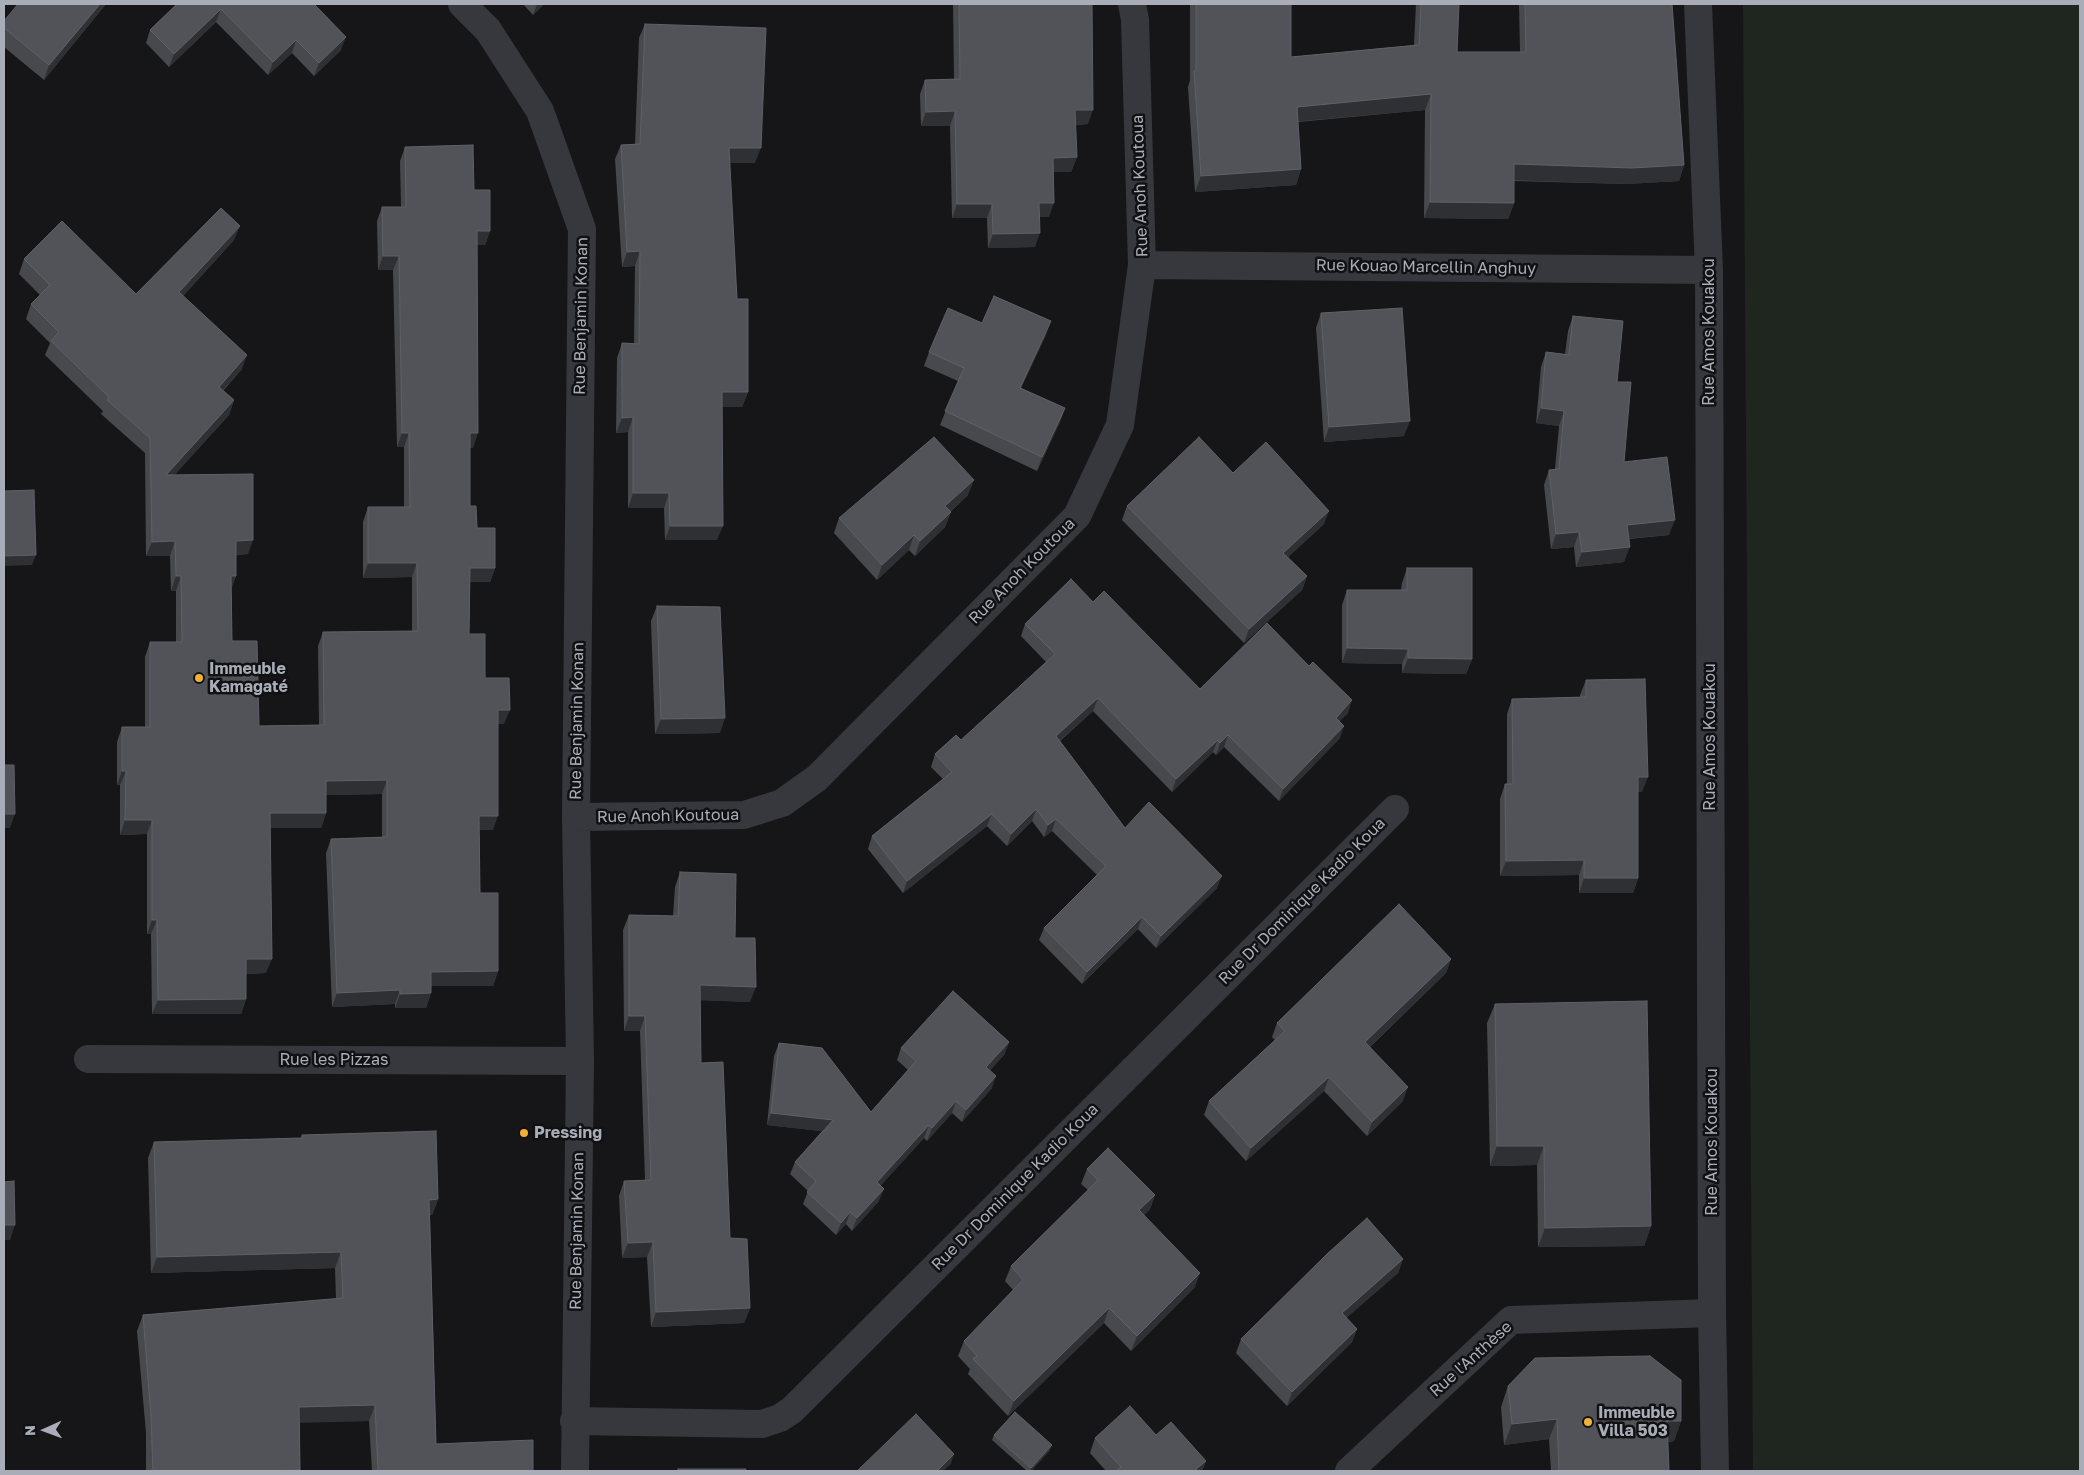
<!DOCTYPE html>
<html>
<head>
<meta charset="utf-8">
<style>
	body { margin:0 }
	#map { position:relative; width:2084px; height:1475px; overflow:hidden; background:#161618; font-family:"Golos Text",sans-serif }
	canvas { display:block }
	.frame { position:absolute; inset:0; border:5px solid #a8adb8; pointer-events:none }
	.north { position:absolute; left:20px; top:1405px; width:50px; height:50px; -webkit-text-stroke:4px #111113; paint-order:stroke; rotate:268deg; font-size:14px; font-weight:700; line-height:20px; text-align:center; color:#a8adb8 }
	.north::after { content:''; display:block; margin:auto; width:18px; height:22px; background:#a8adb8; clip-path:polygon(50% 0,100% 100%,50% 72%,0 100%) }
</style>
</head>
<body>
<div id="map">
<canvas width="2084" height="1475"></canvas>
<div class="frame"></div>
<div class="north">N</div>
</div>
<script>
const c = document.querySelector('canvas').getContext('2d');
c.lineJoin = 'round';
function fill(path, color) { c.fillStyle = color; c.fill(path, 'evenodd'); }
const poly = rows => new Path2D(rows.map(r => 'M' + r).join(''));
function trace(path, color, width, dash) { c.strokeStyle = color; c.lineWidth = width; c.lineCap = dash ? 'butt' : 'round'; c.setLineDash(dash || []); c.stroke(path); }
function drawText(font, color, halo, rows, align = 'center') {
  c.font = font + ' "Golos Text",sans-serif'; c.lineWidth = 5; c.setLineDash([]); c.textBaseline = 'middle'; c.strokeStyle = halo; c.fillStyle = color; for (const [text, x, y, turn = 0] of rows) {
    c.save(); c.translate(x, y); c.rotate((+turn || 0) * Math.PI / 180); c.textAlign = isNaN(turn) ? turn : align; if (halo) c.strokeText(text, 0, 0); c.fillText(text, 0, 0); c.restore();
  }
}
const green = poly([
	[1743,4,2080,4,2080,1471,1753,1471]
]);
const minor = poly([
	[462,4,488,30,540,111,582,229,576,817,580,1061,575,1471],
	[1698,4,1709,270,1712,1313,1715,1471],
	[1142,265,1709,270],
	[576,817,744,815,782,803,817,778,1077,516,1120,425,1142,265,1135,20,1132,4],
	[88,1059,580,1061],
	[574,1421,762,1424,780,1418,792,1410,1395,809],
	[1349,1471,1511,1320,1712,1313]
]);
const wall = poly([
	[18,4,106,4,44,80,4,47,4,21],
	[177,4,314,4,341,50,314,76,292,53,268,75,216,22,169,67,146,43,150,30],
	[523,4,544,4,533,15],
	[953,4,1092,4,1088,124,1075,125,1077,157,1071,172,1053,172,1049,217,1040,217,1035,247,988,248,987,218,952,218,950,126,921,126,920,94,925,80,954,79],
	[1190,4,1291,4,1291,57,1414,45,1416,4,1459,4,1457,52,1520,52,1519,4,1672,4,1684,165,1679,181,1626,184,1514,181,1514,203,1508,219,1424,218,1425,110,1298,122,1301,169,1296,185,1195,192,1188,87,1190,80],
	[645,24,755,163,729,163,737,299,748,392,742,407,722,407,717,540,665,540,664,508,628,508,628,432,616,433,617,358,622,343,634,344,635,266,622,267,615,159,621,145,635,144,639,38],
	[405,147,474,190,490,231,485,245,477,245,473,448,470,448,470,506,477,528,495,568,490,582,470,582,469,634,485,678,504,724,498,724,493,830,479,830,480,893,498,971,493,986,431,986,431,993,426,1008,395,1008,395,1004,332,1007,326,853,331,839,382,837,382,794,326,795,326,813,321,828,270,828,266,973,246,974,246,999,241,1014,152,1014,151,934,147,934,147,834,120,835,120,785,117,785,117,742,122,727,145,727,145,657,150,642,176,642,176,591,171,591,170,556,146,556,145,453,101,414,103,411,45,355,50,343,26,319,31,304,40,295,19,274,24,259,136,294,234,240,183,296,242,369,223,391,234,400,229,415,174,475,248,554,236,555,236,576,231,589,232,641,259,726,319,725,318,646,323,632,412,631,412,577,363,578,363,522,368,507,404,507,404,447,397,447,393,270,378,270,377,221,382,207,401,207,400,161],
	[1321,313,1404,436,1324,442,1316,328],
	[1573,316,1617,382,1624,462,1669,535,1629,539,1624,562,1576,567,1574,547,1551,549,1544,485,1549,470,1555,469,1559,426,1536,423,1541,367,1546,352,1565,354,1568,331],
	[982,323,1046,335,1021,388,1065,408,1060,422,1037,471,940,425,958,381,924,366,929,352],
	[1233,473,1324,524,1288,557,1307,576,1302,590,1244,643,1122,520,1127,506],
	[968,495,950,512,951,512,945,527,915,556,909,550,877,580,834,533,839,518],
	[1407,568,1472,659,1466,674,1402,673,1402,664,1342,663,1342,605,1347,590,1401,590,1402,583],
	[1093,602,1200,689,1348,713,1339,721,1340,738,1279,801,1224,747,1216,755,1213,752,1172,792,1093,711,1060,741,1125,828,1217,888,1156,948,1138,929,1082,984,1039,940,1044,928,1097,875,1052,831,1044,837,1032,821,1007,846,987,826,903,893,868,849,872,836,943,779,931,767,935,754,961,740,1046,662,1021,636,1025,624],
	[657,606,720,733,655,734,651,621],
	[1586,680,1642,792,1638,792,1638,878,1633,893,1579,893,1579,875,1500,876,1500,799,1505,784,1507,784,1507,714,1512,699,1580,697,1580,695],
	[680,872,735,938,750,1002,700,1000,701,1063,730,1238,750,1308,744,1323,651,1327,647,1257,622,1258,619,1196,624,1181,645,1180,640,1031,624,1031,623,930,629,915,673,916,675,887],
	[1451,959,1446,973,1370,1047,1403,1101,1367,1136,1324,1091,1246,1161,1204,1115,1209,1101,1275,1040,1272,1037,1277,1023],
	[1495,1004,1651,1226,1644,1246,1538,1247,1537,1165,1490,1166,1487,1023],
	[1009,1042,1004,1055,990,1070,992,1088,962,1122,952,1113,927,1141,924,1138,880,1186,879,1201,852,1231,846,1224,836,1235,803,1204,808,1191,790,1174,795,1162,822,1131,767,1125,774,1056,779,1043,871,1112,908,1070,897,1060,901,1048],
	[302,1135,438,1199,432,1215,430,1215,436,1444,533,1471,372,1471,369,1421,300,1422,300,1471,146,1471,146,1433,137,1331,143,1315,336,1299,335,1268,151,1273,148,1158,154,1142,301,1138],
	[1087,1169,1155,1195,1150,1209,1144,1215,1195,1287,1131,1351,1104,1323,1008,1416,968,1374,970,1369,958,1356,964,1341,1013,1290,1005,1281,1011,1266,1088,1190,1081,1184],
	[1403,1259,1398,1273,1346,1318,1357,1329,1352,1342,1287,1406,1236,1353,1241,1339],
	[1508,1386,1681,1421,1674,1441,1668,1442,1669,1471,1551,1471,1549,1439,1504,1445,1501,1407],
	[994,1435,1050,1450,1031,1471,1027,1471,992,1440],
	[1156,1435,1206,1461,1202,1471,1106,1471,1090,1453,1095,1438]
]);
const shadedWall = poly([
	[100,4,106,4,44,80,49,65],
	[537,4,544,4,533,15],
	[221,9,216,22,169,67,174,54],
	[346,37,341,50,314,76,319,63],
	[296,40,292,53,268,75,273,62],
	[1431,94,1425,110,1291,122,1297,107],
	[1075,110,1093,110,1088,124,1070,125],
	[955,111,950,126,921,126,926,112],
	[729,148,761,148,755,163,723,163],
	[1077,157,1071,172,1048,172,1053,158],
	[1514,164,1684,165,1679,181,1626,184,1509,180],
	[1301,169,1296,185,1195,192,1201,176],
	[1430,202,1514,203,1508,219,1424,218],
	[1039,203,1054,203,1049,217,1034,217],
	[957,204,992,204,987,218,952,218],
	[240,226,234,240,173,307,179,292],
	[477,231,490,231,485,245,472,245],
	[1040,233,1035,247,988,248,993,234],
	[640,251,635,266,622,267,627,252],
	[383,256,399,256,393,270,378,270],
	[1051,321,1046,335,1015,401,1020,388],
	[247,355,242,369,213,401,219,387],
	[722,392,748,392,742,407,717,407],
	[234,400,229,415,161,490,166,475],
	[1065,408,1060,422,1037,471,1042,457],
	[1541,408,1564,411,1559,426,1536,423],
	[633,417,628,432,616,433,622,418],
	[1410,421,1404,436,1324,442,1329,427],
	[402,433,409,433,404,447,397,447],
	[470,433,478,433,473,448,465,448],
	[974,480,968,495,939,521,945,506],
	[633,493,669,493,664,508,628,508],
	[1329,511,1324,524,1278,566,1283,553],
	[951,512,945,527,915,556,920,541],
	[1675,520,1669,535,1622,539,1627,525],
	[670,526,723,526,717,540,665,540],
	[1579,532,1574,547,1551,549,1556,534],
	[914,535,909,550,877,580,882,565],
	[253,540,248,554,230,555,236,541],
	[175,541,170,556,146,556,152,542],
	[1630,547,1624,562,1576,567,1582,552],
	[36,555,32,565,4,566,4,556],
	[368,563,417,563,412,577,363,578],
	[470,568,495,568,490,582,465,582],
	[176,576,181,576,176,591,171,591],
	[231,576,236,576,231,590],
	[1307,576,1302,590,1244,643,1249,629],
	[1347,648,1408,649,1402,664,1342,663],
	[1408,658,1472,659,1466,674,1402,673],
	[1098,698,1093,711,1051,748,1056,736],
	[1352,700,1348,713,1331,730,1336,718],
	[498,710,510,710,504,724,493,724],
	[725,718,720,733,655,734,661,719],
	[1344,726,1340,738,1279,801,1283,789],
	[1228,735,1224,747,1216,755,1220,743],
	[1218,740,1213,752,1172,792,1176,779],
	[122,771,126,771,120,785,117,785],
	[1638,777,1648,777,1642,792,1633,792],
	[387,780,382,794,321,795,326,781],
	[1036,809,1032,821,1007,846,1011,834],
	[270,813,326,813,321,828,264,828],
	[4,814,15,814,10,828,4,828],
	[992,814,987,826,903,893,907,881],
	[479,816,498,816,493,830,474,830],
	[1056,819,1052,831,1044,837,1048,825],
	[125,820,152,820,147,834,120,835],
	[1584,860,1579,875,1500,876,1506,861],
	[1222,876,1217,888,1156,948,1161,936],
	[1584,878,1638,878,1633,893,1579,893],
	[1142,917,1138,929,1082,984,1087,972],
	[152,920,157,920,151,934,147,934],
	[246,959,272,959,266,973,240,974],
	[1451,959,1446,973,1360,1056,1365,1042],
	[498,971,493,986,426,986,431,972],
	[700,985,756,987,750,1002,694,1000],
	[400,990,395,1004,332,1007,337,993],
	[431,993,426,1008,395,1008,400,994],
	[246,999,241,1014,152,1014,158,1000],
	[629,1016,645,1016,640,1031,624,1031],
	[1009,1042,1004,1055,982,1080,986,1067],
	[996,1076,992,1088,962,1122,966,1110],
	[1329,1077,1324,1091,1246,1161,1251,1148],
	[1408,1087,1403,1101,1367,1136,1372,1122],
	[956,1101,952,1113,927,1141,932,1128],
	[771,1113,833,1120,828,1132,767,1125],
	[929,1125,924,1138,872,1195,877,1182],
	[1497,1146,1544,1146,1537,1165,1490,1166],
	[884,1189,879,1201,852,1231,857,1218],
	[1155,1195,1150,1209,1134,1225,1139,1210],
	[438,1199,432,1215,423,1216,429,1200],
	[850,1212,846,1224,836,1235,841,1223],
	[4,1225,15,1225,10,1240,4,1240],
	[1651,1226,1644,1246,1538,1247,1545,1228],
	[653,1242,647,1257,622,1258,628,1243],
	[341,1252,335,1268,151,1273,157,1257],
	[1403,1259,1398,1273,1337,1326,1342,1313],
	[1200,1273,1195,1287,1131,1351,1137,1336],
	[750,1308,744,1323,651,1327,656,1312],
	[1109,1308,1104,1323,1008,1416,1014,1401],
	[1357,1329,1352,1342,1287,1406,1292,1392],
	[375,1405,369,1421,294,1423,299,1407],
	[1557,1419,1549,1439,1504,1445,1512,1424],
	[1667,1421,1681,1421,1674,1441,1660,1442],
	[1052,1445,1050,1450,1031,1471,1030,1471,1031,1468],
	[954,1454,951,1464,943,1471,937,1471],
	[1206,1461,1202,1471,1195,1471,1196,1469],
	[300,1470,300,1471,243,1471]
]);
const building = poly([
	[18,4,100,4,49,65,4,28,4,21,18,4],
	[177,4,314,4,346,37,319,63,296,40,273,62,221,9,174,54,150,30,177,4],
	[959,4,1092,4,1093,110,1075,110,1077,157,1053,158,1054,203,1039,203,1040,233,993,234,992,204,957,204,955,111,926,112,925,80,960,79,959,4],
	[1196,4,1291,4,1291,57,1419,45,1421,4,1459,4,1457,52,1526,52,1525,4,1672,4,1684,165,1632,168,1514,164,1514,203,1430,202,1431,94,1297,107,1301,169,1201,176,1194,71,1196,70,1196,4],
	[645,24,766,28,761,148,729,148,737,299,748,299,748,392,722,392,723,526,670,526,669,493,633,493,633,417,622,418,622,343,639,344,640,251,627,252,621,145,640,144,645,24],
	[473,145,474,190,490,190,490,231,477,231,478,433,470,433,470,506,476,506,477,528,495,528,495,568,470,568,469,634,485,634,485,678,509,678,510,710,498,710,498,816,479,816,480,893,498,893,498,971,431,972,431,993,400,994,400,990,337,993,331,839,387,837,387,780,326,781,326,813,270,813,272,959,246,959,246,999,158,1000,157,920,152,920,152,820,125,820,126,771,122,771,122,727,150,727,150,642,182,642,181,576,176,576,175,541,152,542,150,438,107,400,109,397,51,341,59,332,31,304,50,285,24,259,62,221,136,294,221,208,240,226,179,292,247,355,219,387,234,400,166,475,253,474,253,540,236,541,236,576,231,576,232,641,257,641,259,726,324,725,323,632,418,631,417,563,368,563,368,507,410,507,409,433,402,433,399,256,383,256,382,207,406,207,405,147,473,145],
	[994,296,1051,321,1020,388,1065,408,1042,457,945,411,964,368,929,352,948,308,982,323,994,296],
	[1402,308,1410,421,1329,427,1321,313,1402,308],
	[1573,316,1623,321,1617,382,1631,382,1624,462,1667,457,1675,520,1627,525,1630,547,1582,552,1579,532,1556,534,1549,470,1559,469,1564,411,1541,408,1546,352,1569,355,1573,316],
	[934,437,974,480,945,506,951,512,920,541,914,535,882,565,839,518,934,437],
	[1199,437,1233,473,1266,442,1329,511,1283,553,1307,576,1249,629,1127,506,1199,437],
	[34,490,36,555,4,556,4,491,34,490],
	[1407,568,1472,568,1472,659,1408,658,1408,649,1347,648,1347,590,1407,590,1407,568],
	[1071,579,1093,602,1104,591,1200,689,1267,623,1309,666,1313,662,1352,700,1336,718,1344,726,1283,789,1228,735,1220,743,1218,740,1176,779,1098,698,1056,736,1125,828,1149,802,1222,876,1161,936,1142,917,1087,972,1044,928,1106,866,1056,819,1048,825,1036,809,1011,834,992,814,907,881,872,836,952,772,935,754,956,735,961,740,1055,654,1025,624,1071,579],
	[657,606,720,607,725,718,661,719,657,606],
	[1645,679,1648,777,1638,777,1638,878,1584,878,1584,860,1506,861,1505,784,1513,784,1512,699,1586,697,1586,680,1645,679],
	[4,765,14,765,15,814,4,814,4,765],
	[680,872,736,874,735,938,755,938,756,987,700,985,701,1063,723,1062,730,1238,747,1239,750,1308,656,1312,653,1242,628,1243,624,1181,651,1180,645,1016,629,1016,629,915,678,916,680,872],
	[1399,904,1451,959,1365,1042,1408,1087,1372,1122,1329,1077,1251,1148,1209,1101,1285,1031,1277,1023,1399,904],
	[953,991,1009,1042,986,1067,996,1076,966,1110,956,1101,932,1128,929,1125,877,1182,884,1189,857,1218,850,1212,841,1223,807,1192,816,1181,795,1162,833,1120,771,1113,779,1043,822,1048,871,1112,916,1061,901,1048,953,991],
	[1647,1001,1651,1226,1545,1228,1544,1146,1497,1146,1495,1004,1647,1001],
	[436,1131,438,1199,429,1200,436,1444,533,1440,533,1471,378,1471,375,1405,299,1407,300,1470,244,1471,153,1471,151,1417,143,1315,343,1298,341,1252,157,1257,154,1142,302,1138,302,1135,436,1131],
	[1108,1148,1155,1195,1139,1210,1200,1273,1137,1336,1109,1308,1014,1401,973,1359,977,1356,964,1341,1023,1280,1011,1266,1098,1180,1087,1169,1108,1148],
	[14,1181,15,1225,4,1225,4,1182,14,1181],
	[1367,1218,1403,1259,1342,1313,1357,1329,1292,1392,1241,1339,1327,1254,1367,1218],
	[1650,1356,1681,1380,1681,1421,1667,1421,1669,1471,1559,1471,1557,1419,1512,1424,1508,1386,1535,1358,1650,1356],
	[1130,1406,1156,1435,1171,1422,1206,1461,1196,1469,1197,1471,1116,1471,1121,1467,1095,1438,1130,1406],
	[1015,1412,1052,1445,1031,1468,994,1435,1015,1412],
	[916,1414,954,1454,937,1471,857,1471,916,1414],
	[678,1469,746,1469,746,1471,678,1471,678,1469]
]);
const markers = [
	[199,678,5,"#f2b134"],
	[524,1133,5,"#f2b134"],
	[1588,1422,5,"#f2b134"]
];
const streetNames = [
	["Rue Anoh Koutoua",1140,186,-92],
	["Rue Kouao Marcellin Anghuy",1426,267,1],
	["Rue Benjamin Konan",581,316,-89],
	["Rue Amos Kouakou",1709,332,-90],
	["Rue Anoh Koutoua",1022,571,-45],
	["Rue Benjamin Konan",577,721,-89],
	["Rue Amos Kouakou",1710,737,-90],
	["Rue Anoh Koutoua",668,816,-1],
	["Rue Dr Dominique Kadio Koua",1302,901,-45],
	["Rue les Pizzas",334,1060],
	["Rue Amos Kouakou",1712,1142,-90],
	["Rue Dr Dominique Kadio Koua",1015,1187,-45],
	["Rue Benjamin Konan",577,1231,-89],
	["Rue l'Anthèse",1471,1359,-42]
];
const poiNames = [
	["Immeuble",209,669],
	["Kamagaté",209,687],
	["Pressing",534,1133],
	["Immeuble",1598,1413],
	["Villa 503",1598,1431]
];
fill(green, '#1e261f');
trace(minor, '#37383d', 28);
fill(wall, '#47494d');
fill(shadedWall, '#2f3033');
fill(building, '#525359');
trace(building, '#5f6168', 1);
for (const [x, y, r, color] of markers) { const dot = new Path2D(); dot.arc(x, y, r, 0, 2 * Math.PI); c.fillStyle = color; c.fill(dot); trace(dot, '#111113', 2); }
drawText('16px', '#a8adb8', '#111113', streetNames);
drawText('bold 16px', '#a8adb8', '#111113', poiNames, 'left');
</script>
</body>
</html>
